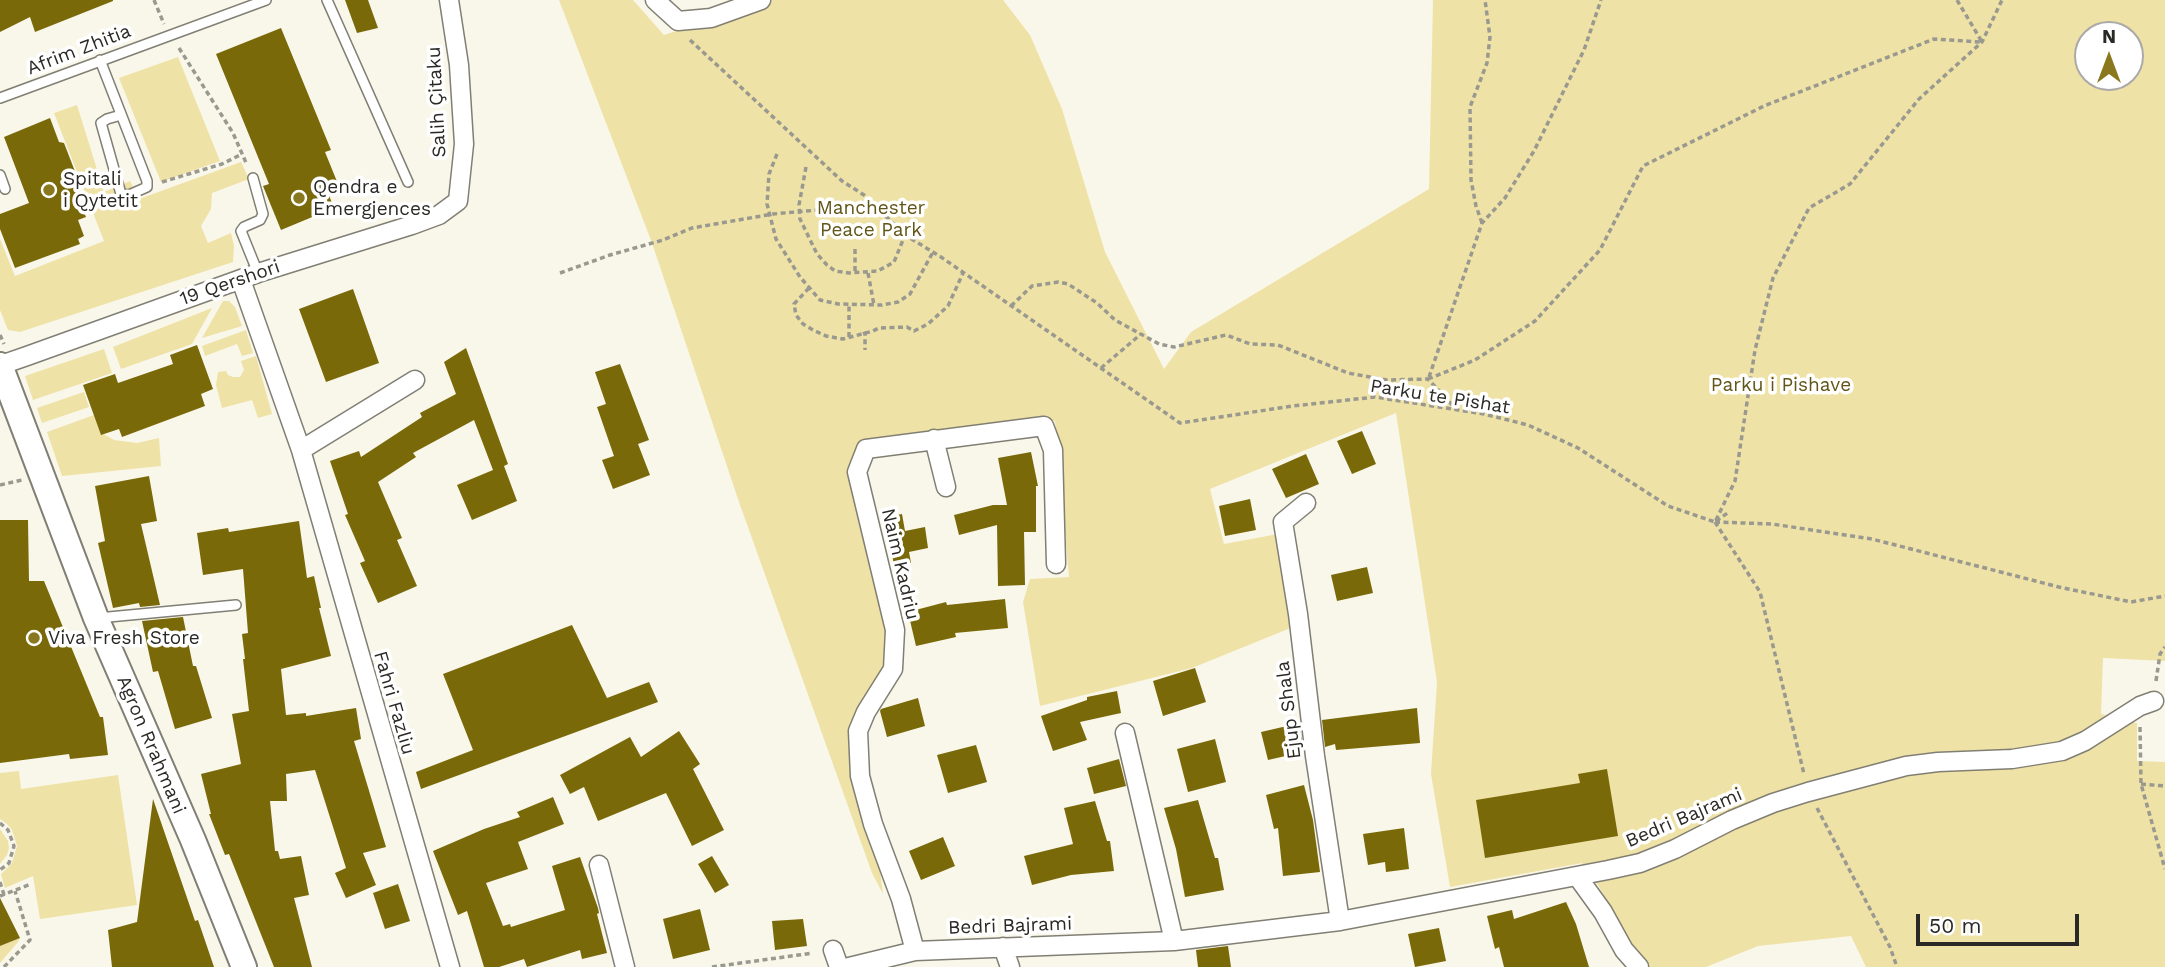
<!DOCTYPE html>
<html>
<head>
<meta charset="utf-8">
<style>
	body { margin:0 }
	#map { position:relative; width:2165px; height:967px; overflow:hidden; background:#f9f7ea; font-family:"Work Sans",sans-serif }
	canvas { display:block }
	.north { position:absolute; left:2074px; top:21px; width:70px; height:70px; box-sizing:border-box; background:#fff; border:2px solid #aaa9a8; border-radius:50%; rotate:0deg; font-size:19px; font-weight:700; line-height:28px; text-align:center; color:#2a2925 }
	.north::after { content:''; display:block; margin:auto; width:24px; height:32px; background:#89781d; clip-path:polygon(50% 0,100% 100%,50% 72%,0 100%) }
	.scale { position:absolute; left:1916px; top:914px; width:163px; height:32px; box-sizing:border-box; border:4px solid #2a2925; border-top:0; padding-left:9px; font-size:21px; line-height:24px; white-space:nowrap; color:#2a2925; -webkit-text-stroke:5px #fff; paint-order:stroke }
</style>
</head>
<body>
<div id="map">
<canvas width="2165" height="967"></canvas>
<div class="north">N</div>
<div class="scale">50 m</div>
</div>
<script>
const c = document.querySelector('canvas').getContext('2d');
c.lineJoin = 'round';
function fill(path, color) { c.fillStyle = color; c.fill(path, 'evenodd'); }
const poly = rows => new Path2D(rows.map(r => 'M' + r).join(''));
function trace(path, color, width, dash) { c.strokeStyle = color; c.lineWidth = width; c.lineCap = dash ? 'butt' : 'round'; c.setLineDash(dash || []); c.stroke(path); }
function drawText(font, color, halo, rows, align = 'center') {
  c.font = font + ' "Work Sans",sans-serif'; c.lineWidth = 7; c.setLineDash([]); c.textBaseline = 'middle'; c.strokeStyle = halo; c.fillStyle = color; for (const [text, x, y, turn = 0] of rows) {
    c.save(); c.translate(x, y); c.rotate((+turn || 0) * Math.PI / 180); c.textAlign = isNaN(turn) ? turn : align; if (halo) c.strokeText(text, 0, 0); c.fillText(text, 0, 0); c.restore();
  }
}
const green = poly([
	[559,0,633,0,664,35,773,0,1003,0,1030,35,1062,109,1105,252,1164,369,1191,332,1429,189,1433,0,2165,0,2165,661,2103,658,2101,714,2137,723,2137,761,2165,762,2165,967,1866,967,1851,936,1758,946,1706,967,1643,967,1598,885,1582,863,1450,887,1431,774,1437,682,1396,413,1210,489,1224,544,1278,534,1293,627,1192,668,1040,706,1023,602,1030,579,1069,577,1055,421,863,444,848,470,873,581,890,632,887,659,853,726,879,864,883,894,872,873,739,502,652,243],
	[2088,35,2130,35,2130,77,2088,77],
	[178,57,220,161,161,182,119,78],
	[77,105,104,192,130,181,139,199,241,162,249,179,212,193,211,209,201,226,208,243,231,233,234,246,233,262,20,332,8,330,0,310,0,239,15,276,104,241,54,113],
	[223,301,229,301,235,307,242,326,202,338],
	[212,308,192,344,121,369,113,347],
	[246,330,253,353,242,356,237,344,205,356,202,346],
	[104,349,112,373,33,400,25,376],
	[256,356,272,414,258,418,252,400,222,408,216,385,218,372,226,371,228,375,233,377,240,377,244,370,241,361],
	[84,392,89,407,42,423,37,408],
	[94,415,100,432,114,440,137,443,159,438,161,466,62,476,47,432],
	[19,771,21,789,118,775,137,905,40,919,33,876,5,888,1,874,12,863,17,846,12,830,7,824,0,819,0,773],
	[0,829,8,841,9,848,7,855,0,864],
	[20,938,18,942,0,963,0,946]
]);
const building = poly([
	[0,0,113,0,113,1,35,32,30,17,0,32],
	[345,0,368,0,378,28,357,33],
	[281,28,331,150,325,152,338,184,326,188,334,208,281,230,263,186,269,184,216,54],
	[50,118,59,142,64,143,76,174,69,176,86,217,78,220,84,236,78,239,80,244,15,268,0,229,0,214,29,203,4,137],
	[353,289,379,363,326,382,299,309],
	[197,345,213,389,201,394,205,406,122,437,119,429,101,435,83,385,115,374,118,383,173,364,170,355],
	[466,348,508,464,504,466,517,501,472,520,457,485,493,470,474,420,413,453,416,457,378,482,402,538,397,540,417,586,378,603,360,563,365,561,345,515,348,514,330,461,359,451,361,457,422,417,420,413,456,394,444,362],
	[620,364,649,440,638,444,650,475,613,489,602,460,614,456,597,407,606,404,595,372],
	[1362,431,1376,464,1352,474,1337,441],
	[1031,452,1038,486,1036,486,1036,532,1024,532,1025,585,998,586,997,525,959,535,954,515,993,505,1007,505,998,458],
	[1306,454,1319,484,1286,498,1272,469],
	[149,476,157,521,141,524,160,605,140,607,139,603,113,608,98,543,105,541,95,486],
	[1250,499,1256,530,1225,536,1219,506],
	[902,514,905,531,925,527,928,548,909,552,911,563,894,566,886,517],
	[0,520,28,520,29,581,44,581,100,717,103,717,108,755,70,759,69,754,0,763],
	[299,521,307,578,314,576,321,608,319,608,331,656,281,669,286,715,306,713,306,716,356,708,361,739,354,741,386,847,363,853,376,885,346,898,335,873,346,868,315,770,286,774,287,801,270,801,275,851,278,851,280,859,301,856,309,895,294,898,312,967,274,967,229,854,225,855,209,814,211,814,201,774,241,764,232,714,249,711,243,659,245,659,242,634,248,633,243,569,203,575,197,533,228,528,229,532],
	[1367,567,1373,593,1337,601,1331,575],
	[1005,599,1008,628,955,633,956,637,916,646,908,612,946,602,947,605],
	[183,617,193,666,196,666,212,718,175,729,158,671,153,672,142,621],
	[572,625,607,698,649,682,658,702,421,789,416,772,473,750,443,674],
	[1195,668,1206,702,1163,716,1153,681],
	[1117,691,1121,713,1080,722,1087,740,1053,751,1041,716,1087,700,1087,697],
	[918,698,925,726,887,737,880,711,881,709],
	[1417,708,1420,743,1336,750,1335,744,1325,747,1322,720],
	[1300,723,1303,752,1268,760,1261,732],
	[679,731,700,764,693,769,724,830,692,846,666,793,598,821,584,787,570,794,560,775,630,737,641,757],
	[1215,739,1226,782,1188,792,1177,749],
	[976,745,987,782,948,793,937,755],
	[1119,759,1126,786,1094,794,1087,768],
	[1607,769,1618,836,1485,858,1476,800,1580,783,1578,774],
	[1304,785,1313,820,1320,872,1283,876,1278,828,1274,829,1266,795],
	[553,797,564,824,518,842,528,869,486,883,503,926,510,924,511,927,565,910,552,866,580,857,598,908,599,913,597,914,607,953,582,959,580,950,527,967,524,959,499,967,484,967,467,911,458,915,433,851,484,829,520,817,517,812],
	[153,799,195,921,198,920,214,967,112,967,108,930,137,922],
	[1198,800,1215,858,1218,858,1224,890,1185,897,1176,849,1164,808],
	[1095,801,1107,841,1110,841,1114,871,1071,875,1032,885,1024,856,1073,844,1064,808],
	[1404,828,1409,869,1386,872,1385,862,1368,865,1363,834],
	[943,837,955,866,921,880,909,851],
	[712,856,729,885,715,893,698,864],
	[398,884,410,921,385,929,373,893],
	[0,898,20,938,0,946],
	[1566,902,1576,924,1589,967,1504,967,1499,947,1495,949,1487,916,1512,910,1514,919],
	[700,909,710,950,673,959,663,919],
	[803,919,807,946,775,950,772,921],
	[1439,928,1446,961,1415,967,1408,934],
	[1228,946,1231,967,1198,967,1196,950]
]);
const path = poly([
	[154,0,164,24],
	[1957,0,1982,42],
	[690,40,842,181,864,195,905,235,941,257,1180,423,1293,406,1375,397,1484,414,1528,425,1578,448,1668,506,1715,522,1735,481,1755,350,1773,278,1809,208,1850,184,1919,99,1982,42,2002,0],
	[179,48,233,133,247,165],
	[777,154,769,174,767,204,776,239,800,277,820,300,838,304,882,305,898,302,910,294,933,252],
	[806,167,799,205,800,219,817,254,827,265,835,271,849,273,878,271,894,262,905,235],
	[162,182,222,164,242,154],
	[1482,223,1476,206,1471,180,1470,107,1487,63,1490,37,1485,0],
	[855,249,855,273],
	[560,273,610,255,663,240,692,228,773,214,818,210],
	[868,273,874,305],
	[809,288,794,304,796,315,803,324,813,330,826,336,843,339,873,331,879,328,907,327,914,331,928,324,948,306,963,273],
	[1011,306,1032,286,1058,282,1068,284,1097,303,1115,320,1159,344,1174,347,1226,335,1250,344,1278,345,1348,373,1387,380,1428,379,1456,409],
	[863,334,865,333,865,350],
	[0,335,4,344],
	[849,337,849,305],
	[1101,368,1141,334],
	[1429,377,1482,223,1505,198,1534,151,1584,50,1601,0],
	[1428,379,1475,360,1535,321,1600,250,1643,166,1764,106,1934,39,1980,42],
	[0,485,22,480],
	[1716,521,1729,512],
	[1715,522,1760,592,1804,774],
	[1715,522,1772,524,1872,539,2059,587,2131,602,2165,596],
	[2156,681,2160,654,2165,647],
	[2140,727,2141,784,2165,869],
	[2141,784,2165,786],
	[1817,808,1890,947,1897,967],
	[0,823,8,830,14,846,9,863,0,870],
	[0,882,4,895],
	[0,896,31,884],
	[4,967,30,940,15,891],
	[712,967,813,953]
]);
const service = poly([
	[327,0,408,182],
	[100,60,147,181,147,187,129,195,121,194,101,123,107,119,121,115],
	[0,98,266,0],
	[0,175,5,189],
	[253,178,263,214,260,220,244,227,241,231,258,273],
	[98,618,236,605]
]);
const minor = poly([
	[655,0,678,21,711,18,761,0],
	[241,280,301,450,450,967],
	[0,362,1,365,27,356,258,273,412,225,439,215,458,201,464,144,459,65,449,0],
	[934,439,946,487],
	[301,450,415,380],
	[1306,503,1283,522,1298,614,1315,756,1340,921],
	[1125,733,1174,941],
	[599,865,625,967],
	[1577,876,1603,912,1624,950,1639,967],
	[1003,947,1010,967],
	[833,950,839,967],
	[915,951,901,899,873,824,860,776,858,731,866,712,893,669,895,630,857,472,866,449,1044,426,1053,450,1056,564],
	[849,967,915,951,1174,941,1340,921,1608,870,1640,863,1675,849,1732,820,1773,803,1808,792,1906,766,1938,762,2012,759,2062,751,2085,741,2140,706,2154,701]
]);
const secondary = poly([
	[0,365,96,618,193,840,244,967]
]);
const markers = [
	[49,190,7,"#89781d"],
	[299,198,7,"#89781d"],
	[34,638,7,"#89781d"]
];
const streetNames = [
	["Afrim Zhitia",79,50,-21],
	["Salih Çitaku",437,102,-93],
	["19 Qershori",230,283,-19],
	["Parku te Pishat",1440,397,9],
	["Naim Kadriu",900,564,77],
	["Fahri Fazliu",394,703,74],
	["Ejup Shala",1289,710,-97],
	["Agron Rrahmani",151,745,67],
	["Bedri Bajrami",1684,818,-23],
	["Bedri Bajrami",1010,926,-2]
];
const poiNames = [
	["Spitali",63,179],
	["i Qytetit",63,201],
	["Qendra e",313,187],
	["Emergjences",313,209],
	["Viva Fresh Store",48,638]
];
const parkNames = [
	["Manchester",871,208],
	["Peace Park",871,230],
	["Parku i Pishave",1781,385]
];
fill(green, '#efe2a6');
fill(building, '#7a6909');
trace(service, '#817f74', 12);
trace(minor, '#817f74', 21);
trace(secondary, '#817f74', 28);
trace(path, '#9a9990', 3.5, [5, 3.5]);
trace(service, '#fff', 9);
trace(minor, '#fff', 18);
trace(secondary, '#fff', 24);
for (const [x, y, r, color] of markers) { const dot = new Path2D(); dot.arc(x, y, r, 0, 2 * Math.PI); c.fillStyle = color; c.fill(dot); trace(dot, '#fff', 2.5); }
drawText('19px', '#2a2925', '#fff', streetNames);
drawText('19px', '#2a2925', '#fff', poiNames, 'left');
drawText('19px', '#615517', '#fff', parkNames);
</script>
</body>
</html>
